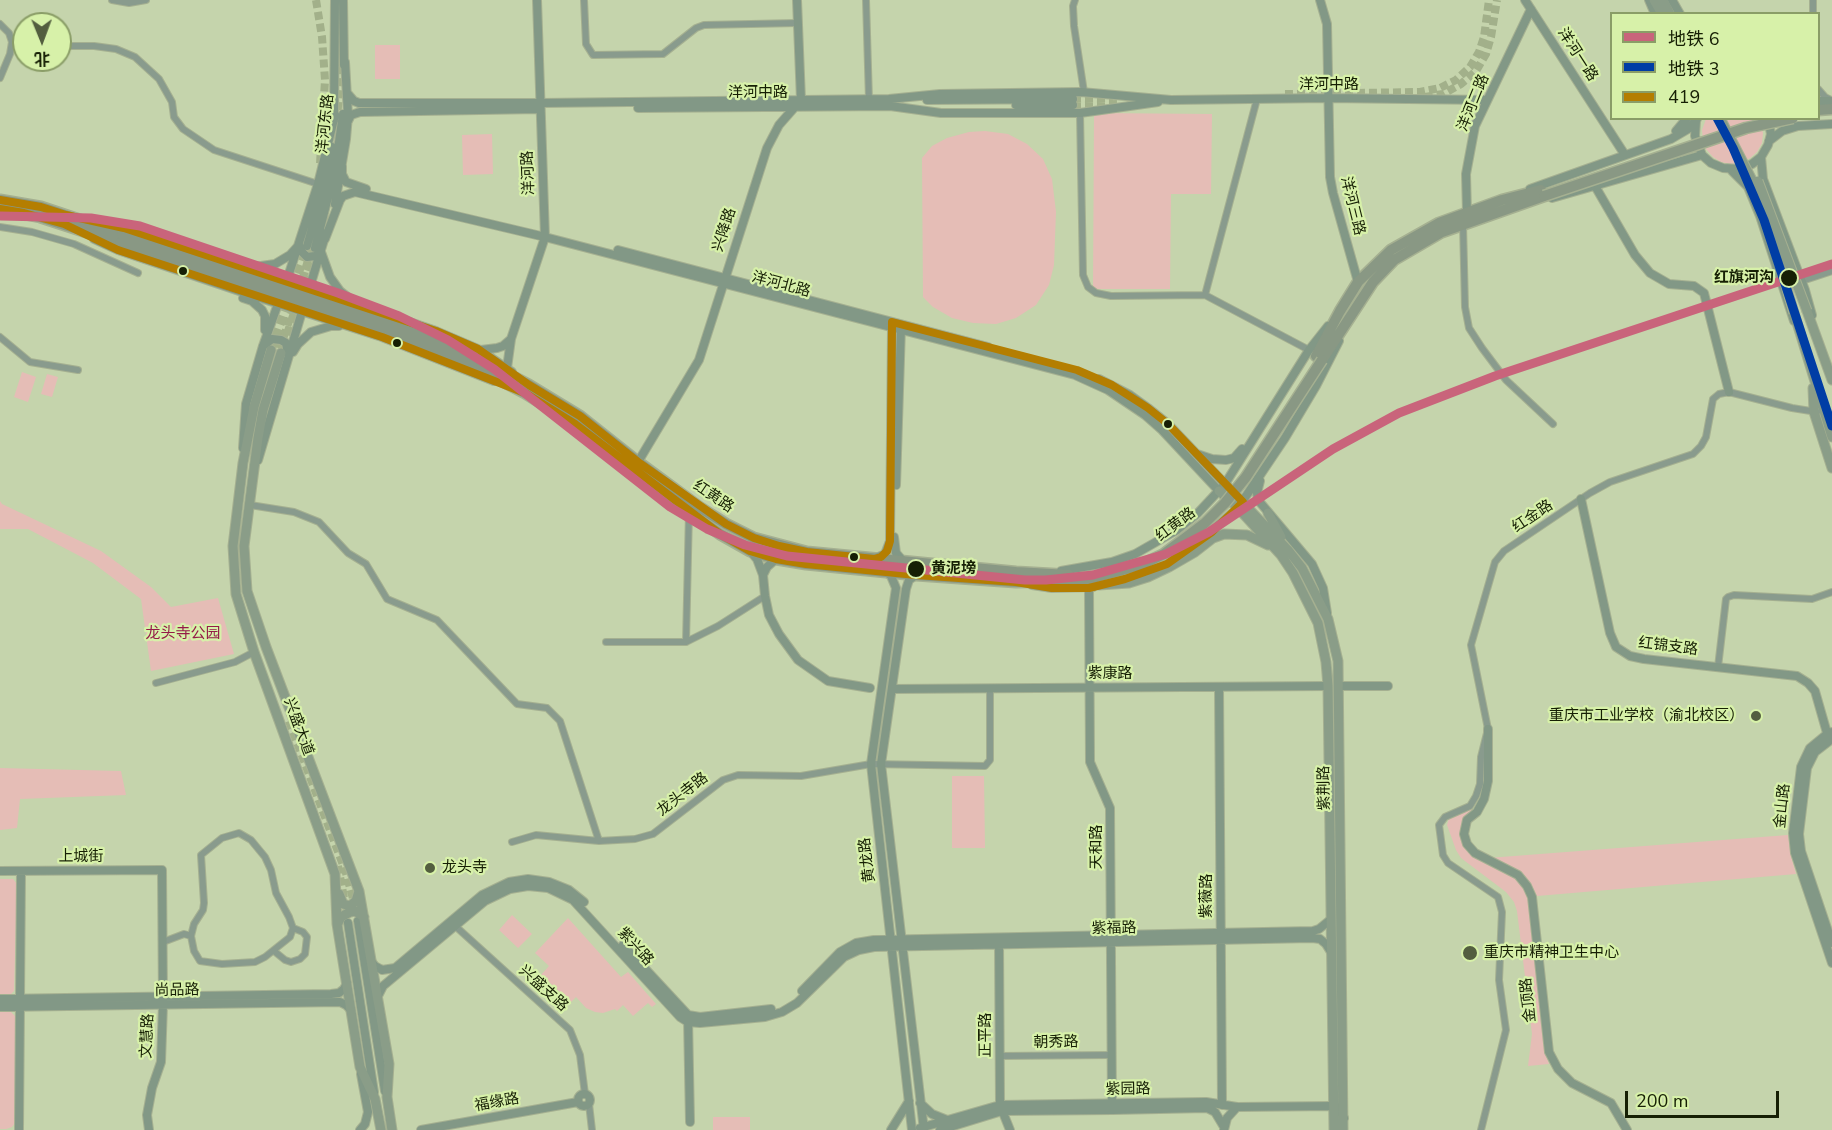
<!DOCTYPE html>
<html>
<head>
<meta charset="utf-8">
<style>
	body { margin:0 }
	#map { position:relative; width:1832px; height:1130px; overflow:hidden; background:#c5d4ac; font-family:"Nunito Sans","Noto Sans SC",sans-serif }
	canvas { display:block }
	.legend { position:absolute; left:1610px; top:12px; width:210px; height:108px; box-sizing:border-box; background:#d7f1a9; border:2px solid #8a9d67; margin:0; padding:8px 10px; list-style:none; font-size:18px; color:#161f04 }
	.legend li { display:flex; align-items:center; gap:12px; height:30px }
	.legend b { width:30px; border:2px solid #8a9d67 }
	.north { position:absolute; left:12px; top:12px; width:60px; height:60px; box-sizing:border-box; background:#d7f1a9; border:2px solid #8a9d67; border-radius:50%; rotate:179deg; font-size:16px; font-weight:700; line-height:24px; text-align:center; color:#161f04 }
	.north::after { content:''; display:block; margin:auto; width:21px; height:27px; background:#535e3f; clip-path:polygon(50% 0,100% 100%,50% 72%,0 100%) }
	.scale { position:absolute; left:1625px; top:1091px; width:154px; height:27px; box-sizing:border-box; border:3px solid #161f04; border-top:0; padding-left:8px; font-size:18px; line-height:21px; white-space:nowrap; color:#161f04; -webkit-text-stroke:4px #d7f1a9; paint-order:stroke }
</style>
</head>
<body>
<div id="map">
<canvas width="1832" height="1130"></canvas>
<ul class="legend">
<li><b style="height:8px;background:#c9647b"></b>地铁 6</li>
<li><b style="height:8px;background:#003da5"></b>地铁 3</li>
<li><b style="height:8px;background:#b47e01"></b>419</li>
</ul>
<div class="north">北</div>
<div class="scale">200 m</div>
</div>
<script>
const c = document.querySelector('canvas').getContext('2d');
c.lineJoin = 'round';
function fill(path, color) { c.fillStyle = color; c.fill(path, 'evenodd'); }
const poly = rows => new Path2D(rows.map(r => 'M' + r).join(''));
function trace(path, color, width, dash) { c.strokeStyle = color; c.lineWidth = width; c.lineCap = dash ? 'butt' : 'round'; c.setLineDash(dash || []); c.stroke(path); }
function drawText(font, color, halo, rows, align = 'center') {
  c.font = font + ' "Nunito Sans","Noto Sans SC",sans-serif'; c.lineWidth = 4.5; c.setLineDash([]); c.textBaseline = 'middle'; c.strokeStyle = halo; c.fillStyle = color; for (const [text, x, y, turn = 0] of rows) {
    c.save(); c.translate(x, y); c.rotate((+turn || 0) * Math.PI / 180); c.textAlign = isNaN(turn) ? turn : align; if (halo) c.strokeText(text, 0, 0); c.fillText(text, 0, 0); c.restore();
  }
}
const green = poly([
	[375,45,400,45,400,79,375,79],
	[1094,113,1212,114,1211,194,1171,194,1170,289,1093,289],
	[1706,119,1759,119,1763,133,1762,143,1757,152,1750,158,1741,163,1731,164,1721,162,1713,157,1706,149,1703,140,1702,130],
	[985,131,1008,134,1027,144,1043,159,1052,179,1056,212,1054,265,1049,285,1036,305,1016,318,996,324,973,323,952,318,933,307,923,297,922,158,932,146,947,138,969,132],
	[492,134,493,174,463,175,462,135],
	[22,372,36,377,28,402,14,397],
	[47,374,58,377,52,397,41,394],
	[0,501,2,504,101,551,151,587,171,607,218,598,234,654,151,671,141,599,93,563,28,529,0,529],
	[0,768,121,771,126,795,20,799,17,828,0,830],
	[952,776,984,776,985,848,952,848],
	[1472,809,1474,811,1462,822,1465,846,1516,877,1525,887,1529,899,1545,1053,1549,1064,1528,1066,1532,1034,1517,911,1514,902,1506,892,1461,858,1456,850,1447,825,1449,818],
	[1788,835,1791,856,1796,874,1537,896,1531,884,1521,873,1488,858],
	[0,879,13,879,17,884,14,991,8,997,0,997],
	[512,915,532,934,518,948,499,930],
	[568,918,621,977,628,972,656,1004,652,1007,648,1003,633,1016,623,1005,617,1011,615,1009,603,1013,595,1012,586,1008,576,997,571,1002,541,975,549,966,535,953],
	[0,1010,9,1010,15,1016,15,1123,12,1127,6,1129,0,1129],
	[713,1117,750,1117,750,1130,713,1130]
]);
const secondaryTunnel = poly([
	[316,0,322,37,325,80,320,164],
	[1285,94,1420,92,1440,88,1456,80,1470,67,1479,52,1484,37,1489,0],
	[1425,97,1443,94,1461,84,1476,71,1486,54,1491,37,1497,0],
	[1073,99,1113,98],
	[1073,105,1121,104],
	[336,134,340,79,338,30],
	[299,291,314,240],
	[276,360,295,303],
	[289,721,346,873,355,906],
	[338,866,345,903]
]);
const primaryTunnel = poly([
	[283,348,315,250],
	[271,350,307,248]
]);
const street = poly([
	[112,0,129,3,146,0],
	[584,0,586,44,593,55,663,54,696,28,704,25,798,23],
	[866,0,869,100],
	[1075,0,1073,6,1074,26,1084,92],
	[1813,0,1813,14],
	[0,24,9,33,12,42,10,54,0,78],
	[66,46,94,46,116,49,135,57,159,79,172,102,174,117,183,129,214,150,318,184],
	[1818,89,1825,97,1831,100],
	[1080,113,1083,275,1088,287,1096,293,1111,296,1205,295,1309,350],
	[1463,224,1465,307,1469,328,1482,348,1506,380,1553,424],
	[0,227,32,232,74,244,138,273],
	[1802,281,1832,271],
	[1205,295,1257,99],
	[0,337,30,362,78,370],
	[250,505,294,512,319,522,348,553,366,564,387,599,437,620,517,704,547,708,560,721,599,841],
	[606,642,686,642,718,626,765,596],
	[686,642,689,512],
	[1718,667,1726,599,1728,597,1734,595,1812,599,1832,592],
	[156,683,235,662,254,652],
	[512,842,536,835,599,841,635,839,653,834,723,780,738,775,801,776,871,764,985,766,990,760,990,689],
	[453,924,570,1030,580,1055,585,1094],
	[163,942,184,934,191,936,194,951,200,961,222,964,255,962,265,957,290,937,293,928,289,917,276,893,271,870,265,857,251,840,239,833,222,838,201,855,204,903,203,910,194,924,191,936],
	[274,951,285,960,291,962,300,959,305,954,307,937,303,932,293,928],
	[1000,1056,1112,1055],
	[589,1104,592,1130],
	[1481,1130,1506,1030,1499,980,1502,912,1498,897,1448,863,1443,855,1439,825,1445,817,1470,806,1476,796,1480,784,1481,757,1488,729,1471,645,1495,562,1504,551,1590,493,1610,482,1693,454,1701,446,1706,437,1713,399,1719,394,1729,392,1792,408,1817,412]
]);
const secondary = poly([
	[343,0,344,65],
	[1320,0,1327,24,1330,177,1333,193,1358,282],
	[1525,0,1625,155],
	[1649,0,1655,14],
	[1672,0,1680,14],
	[348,94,354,101,359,103,541,103,889,99,940,94,1081,92,1171,100,1328,98,1487,100],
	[927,100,1073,99],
	[1818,101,1832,101],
	[1016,105,1073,105],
	[638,108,890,106,941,113,1080,113,1158,102],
	[334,120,335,0],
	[348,121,351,115,360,112,539,109],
	[1696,121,1695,136,1702,155,1711,163,1723,168,1739,169,1752,164,1761,157,1768,145,1771,134,1768,119],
	[1676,131,1687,118],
	[1769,141,1782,131,1798,126,1832,124],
	[1761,157,1763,179,1805,290,1812,315],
	[342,166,342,174,346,182,366,189],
	[1730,169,1748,187,1760,216,1794,321],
	[1595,186,1635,255,1650,273,1669,284,1694,286,1704,293,1729,392],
	[1530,189,1671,139,1688,129,1697,119],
	[1552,198,1702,155],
	[335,204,346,139,348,115,345,62],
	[1467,213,1466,174,1475,126,1531,9],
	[106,224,124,228,310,288,436,331,478,349,512,372],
	[94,239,118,250,248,294,382,337,494,381],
	[325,239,340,200,343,196,355,192,545,237,1075,375,1108,390,1145,415,1162,430,1219,491],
	[307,246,329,169,332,147],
	[315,248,335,170,343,114],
	[618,250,988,347],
	[254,267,275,264,290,255,299,245,301,251,307,257,315,256,321,252,330,277,340,291,350,299],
	[285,286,318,184,335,115],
	[308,293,326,233],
	[243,298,252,301,262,310,265,316,265,330],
	[511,339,545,237,537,0],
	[263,346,272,339,281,340,286,343,288,354],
	[481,350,497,348,503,346,511,339,507,368],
	[293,352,298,344,311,332,331,326,339,326],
	[1099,379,1130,395,1148,408,1168,424,1225,484],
	[243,448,246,404,263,346,279,301],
	[1197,454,1212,459,1226,460,1234,458,1242,449],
	[258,460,303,308],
	[638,462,699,360,767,148,779,125,801,100,797,0],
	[1260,481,1257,493,1258,500,1312,564,1323,588,1327,613],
	[896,485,901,327],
	[1581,499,1610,633,1616,647,1630,656,1644,659,1797,676,1808,683,1815,691,1829,740],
	[894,537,896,553,903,561],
	[750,551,757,559,763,575,767,567,776,559],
	[876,558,885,554,890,541,892,326],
	[1061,571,1112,562,1135,554,1177,530,1197,514,1225,484,1309,350,1328,326],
	[886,572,891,576,896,588,871,764,912,1130],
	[763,575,765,596,769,615,779,634,798,660,828,681,870,688],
	[916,575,909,580,906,589,881,764,924,1130],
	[1114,581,1167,564,1192,548,1238,508,1285,438,1316,386,1339,341],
	[1032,585,1052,588,1093,587],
	[1089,588,1090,762,1110,808,1112,1110],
	[1339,686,1388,686],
	[1219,687,1222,1105],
	[892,689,1328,686],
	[1488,729,1488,781,1484,799,1477,812,1467,820,1464,834,1467,844,1475,853,1518,875,1527,886,1532,897,1549,1052,1558,1069,1572,1083,1611,1103,1627,1130],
	[1832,732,1827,734,1810,748,1801,767,1793,833,1795,853,1832,963],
	[1832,739,1815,752,1807,768,1799,834,1801,851,1832,943],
	[0,871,162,870,163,1004,161,1062,152,1088,147,1115,149,1130],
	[358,921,385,1091],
	[348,923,374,1092],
	[999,940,1000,1105,1010,1130],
	[623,945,688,1015,700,1017,771,1009],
	[370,960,375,966,382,970,395,968,482,895,509,882,528,879,549,882,569,890,584,902],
	[802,991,840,952,856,943,874,940,1313,931,1319,929,1330,920],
	[377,998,383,986,485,901,510,889,528,886,548,888,573,900,680,1017,688,1022,700,1023,765,1017,782,1012,797,1003,844,957,859,950,874,947,1312,938,1320,939,1326,944,1331,952],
	[0,999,331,994,339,993,344,989,347,983],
	[0,1007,340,1002,346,1005,351,1010],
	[688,1018,690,1122],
	'578 1100a6 6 0 1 1 12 0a6 6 0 1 1-12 0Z',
	[920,1103,932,1114,947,1120],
	[920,1128,1000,1105,1206,1102,1237,1107,1334,1106,1339,1108,1344,1118],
	[19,1130,21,871],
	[360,1130,365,1124,368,1112,361,1074],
	[421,1130,578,1102],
	[891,1130,909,1101],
	[940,1130,1002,1111,1112,1110,1207,1108,1215,1112,1224,1127],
	[1224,1130,1227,1118,1237,1107]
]);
const primary = poly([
	[1654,0,1662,14],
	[1663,0,1670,14],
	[1807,311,1832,380],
	[1794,313,1832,437],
	[271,350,254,407,243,463,233,546,236,594,254,652,335,874,337,924,360,1067,375,1099,381,1130],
	[281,353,263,410,258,438,244,546,247,591,266,647,359,891,389,1064,387,1097,392,1130],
	[1813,388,1814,412,1832,468],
	[1225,484,1288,550,1302,568,1328,619,1338,661,1343,1130],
	[1219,491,1238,508,1281,555,1293,573,1318,623,1326,662,1328,686,1334,1130],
	[1268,513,1281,537],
	[1099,585,1129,583,1148,577,1169,567,1195,552,1213,538,1224,534,1247,535,1268,545],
	[339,894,343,904,350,906,356,901,359,891],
	[338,923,341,917,350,912,355,911,364,917]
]);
const highway = poly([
	[1818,110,1832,109],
	[0,200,41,207,122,234],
	[0,209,40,217,120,243],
	[1316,356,1340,311,1358,282,1391,250,1439,223,1502,200,1541,190],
	[475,357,529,385,580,416,638,462,699,507,726,524,754,538,807,552,1016,572,1069,575],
	[1322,360,1373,282,1394,260,1442,232,1544,196],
	[472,365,525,393,575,424,689,512,720,534,750,551,776,559,806,564,916,575,1016,582,1070,581]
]);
const primaryBridge = poly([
	[1720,118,1753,182,1767,220,1794,313],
	[1758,181,1807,311]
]);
const highwayBridge = poly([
	[1544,196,1746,128,1793,118],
	[122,234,389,322,434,339,475,357],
	[120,243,386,330,431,347,472,365],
	[1070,581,1090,579,1141,565,1164,554,1205,523,1225,503,1246,477,1322,360]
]);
const bus1 = poly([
	[0,200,41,207,66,215,124,228,436,331,478,349,529,385,580,416,638,462,726,524,754,538,779,546,807,552,874,559,881,557,887,551,890,541,892,322,1077,370,1112,385,1148,408,1168,424,1243,502,1212,532,1167,564,1125,579,1089,588,1052,588,1016,582,916,575,806,564,776,559,750,551,720,534,575,424,525,393,382,337,118,250,64,224,24,213,0,209]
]);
const metro1 = poly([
	[0,216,91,218,140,226,338,293,399,316,448,340,494,369,670,507,707,529,745,545,787,556,1025,580,1046,580,1093,575,1166,554,1209,532,1333,449,1399,413,1495,376,1832,264]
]);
const metro2 = poly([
	[1717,118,1733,148,1764,220,1832,426]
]);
const markers = [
	[183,271,5,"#161f04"],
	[1789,278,9,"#161f04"],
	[397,343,5,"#161f04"],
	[1168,424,5,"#161f04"],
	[854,557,5,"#161f04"],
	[916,569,9,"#161f04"],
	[1756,716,6,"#535e3f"],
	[430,868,6,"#535e3f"],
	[1470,953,8,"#535e3f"]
];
const streetNames = [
	["洋河一路",1577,55,57],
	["洋河中路",1329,85],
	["洋河中路",758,93],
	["洋河二路",1474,103,-68],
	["洋河东路",326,124,-84],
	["洋河路",529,173,-92],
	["洋河三路",1352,206,76],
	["兴降路",725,230,-72],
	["洋河北路",781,285,15],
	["红黄路",713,497,34],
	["红金路",1533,517,-34],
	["红黄路",1176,525,-37],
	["红锦支路",1668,647,7],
	["紫康路",1110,674],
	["兴盛大道",298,727,70],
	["紫荆路",1325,788,-91],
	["龙头寺路",683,795,-38],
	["金山路",1783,806,-84],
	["天和路",1097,847,-90],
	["上城街",81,857],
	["黄龙路",868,860,-97],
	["紫薇路",1207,896,-90],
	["紫福路",1114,929,-1],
	["紫兴路",635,947,48],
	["兴盛支路",543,989,42],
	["尚品路",177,991,-1],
	["金顶路",1529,1000,-96],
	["正平路",986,1035,-90],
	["文慧路",148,1036,-87],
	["朝秀路",1056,1043,-1],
	["紫园路",1128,1090,-1],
	["福缘路",497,1103,-10]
];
const stopNames = [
	["红旗河沟",1774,278],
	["黄泥塝",931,569,"left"]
];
const parkNames = [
	["龙头寺公园",183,634]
];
const poiNames = [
	["重庆市工业学校（渝北校区）",1744,716,"right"],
	["龙头寺",442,868],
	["重庆市精神卫生中心",1484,953]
];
fill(green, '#e5bdb6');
trace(secondaryTunnel, '#a2b08a', 8, [8, 4]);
trace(primaryTunnel, '#a2b08a', 9, [9, 4.5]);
trace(street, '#a5b091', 8);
trace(secondary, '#a5b091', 10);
trace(primary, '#a5b091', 11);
trace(highway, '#a5b091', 13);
trace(street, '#899b8d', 6);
trace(secondary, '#829886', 8);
trace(primary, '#8a9d88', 9);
trace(highway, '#899884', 10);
trace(primaryBridge, '#a5b091', 11, []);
trace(highwayBridge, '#a5b091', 13, []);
trace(primaryBridge, '#8a9d88', 9);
trace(highwayBridge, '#899884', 10);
trace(bus1, '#b47e01', 8);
trace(metro1, '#c9647b', 9);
trace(metro2, '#003da5', 9);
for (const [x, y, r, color] of markers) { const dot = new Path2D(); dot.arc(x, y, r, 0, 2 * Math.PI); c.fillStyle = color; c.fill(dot); trace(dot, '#d7f1a9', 2); }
drawText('15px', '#161f04', '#d7f1a9', streetNames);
drawText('bold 15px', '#161f04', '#d7f1a9', stopNames, 'right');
drawText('15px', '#941b48', '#d7f1a9', parkNames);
drawText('15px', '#161f04', '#d7f1a9', poiNames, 'left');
</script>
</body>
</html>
